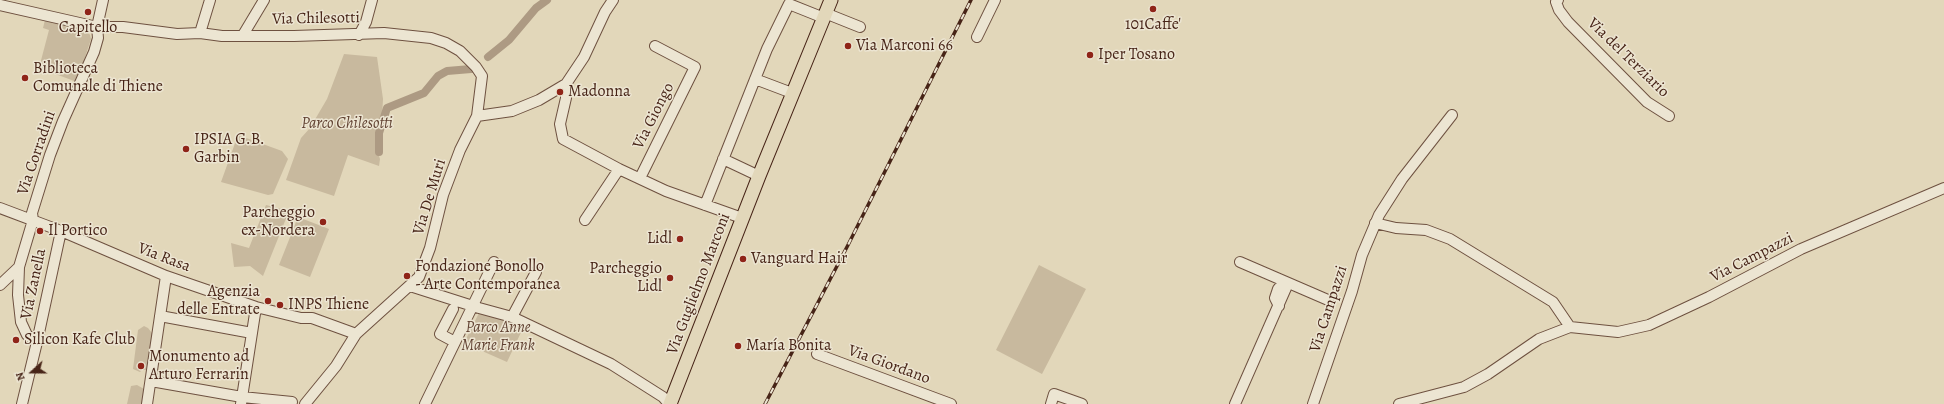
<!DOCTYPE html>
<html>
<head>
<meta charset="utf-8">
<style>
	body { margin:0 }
	#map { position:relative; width:1944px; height:404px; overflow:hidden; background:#e2d7ba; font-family:Alegreya,serif }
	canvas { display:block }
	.north { position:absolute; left:12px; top:352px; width:40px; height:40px; -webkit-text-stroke:3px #ece5d2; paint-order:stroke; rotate:249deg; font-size:11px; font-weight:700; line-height:16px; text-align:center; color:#472417 }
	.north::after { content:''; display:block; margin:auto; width:14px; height:18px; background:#472417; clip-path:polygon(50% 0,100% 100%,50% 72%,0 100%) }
</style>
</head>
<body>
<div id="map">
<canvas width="1944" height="404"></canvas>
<div class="north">N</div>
</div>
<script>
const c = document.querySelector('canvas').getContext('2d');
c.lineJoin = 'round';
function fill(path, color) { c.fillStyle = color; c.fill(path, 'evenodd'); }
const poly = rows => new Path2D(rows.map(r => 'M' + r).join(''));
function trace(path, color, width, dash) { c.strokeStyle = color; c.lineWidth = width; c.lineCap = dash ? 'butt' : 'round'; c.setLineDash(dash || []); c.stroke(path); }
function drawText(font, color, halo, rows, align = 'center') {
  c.font = font + ' Alegreya,serif'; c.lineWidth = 3; c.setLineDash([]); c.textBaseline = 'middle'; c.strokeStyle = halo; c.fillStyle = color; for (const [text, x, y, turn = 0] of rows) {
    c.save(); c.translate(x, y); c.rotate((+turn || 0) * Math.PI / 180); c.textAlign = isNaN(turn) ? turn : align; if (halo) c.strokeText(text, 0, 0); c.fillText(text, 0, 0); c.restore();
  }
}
const green = poly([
	[45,20,87,31,90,35,91,39,77,82,39,68,49,30,43,28],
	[344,54,377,57,383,99,382,117,377,132,377,150,380,159,379,166,348,155,334,196,286,180,301,138,310,128,327,99],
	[238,135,282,151,288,159,273,194,268,195,221,182],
	[266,205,289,211,263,276,250,266,234,267,231,243,249,248],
	[298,217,329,229,310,277,279,265],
	[1039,265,1086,289,1042,374,996,350],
	[479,313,499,317,524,326,507,362,464,343],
	[144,326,148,328,152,333,148,370,142,370,140,372,133,369,138,330],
	[137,385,144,389,142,404,127,404,131,386]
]);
const canal = poly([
	[488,57,509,40,536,8,547,0],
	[379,152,379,133,387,108,424,93,438,76,447,71,471,69]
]);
const minor = poly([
	[1558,0,1556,2,1559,10,1568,22,1647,102,1669,116],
	[0,5,97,27,123,27,177,34,200,33,222,36,294,36,384,33,431,38,446,43,460,51,476,67,482,76,477,116,460,150,443,195,430,248,419,277,356,334,336,366,305,404],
	[825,13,860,27],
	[200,33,210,0],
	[243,35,264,0],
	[359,35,366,22,372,0],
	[977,37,995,0],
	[755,79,792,93],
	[566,84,566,98,560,124,563,139,619,169,666,191,742,218],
	[477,116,512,111,539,100,566,84,584,57,605,12,613,0],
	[723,159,759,176],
	[640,178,695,67,655,46],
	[705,205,767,49,789,4,824,18],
	[0,208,61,231,166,276,256,307,301,318,312,318,356,334],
	[585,220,619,169],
	[1375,223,1396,228,1426,230,1450,239,1553,302,1570,327],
	[1240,262,1328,300],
	[19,267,18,295,21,322,27,335,37,342,22,404],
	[0,285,19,267,33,220,32,213,50,155,63,121,94,52,98,38,97,27,103,0],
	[410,286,479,308,512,317,611,364,663,397,669,404],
	[1279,306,1275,298,1278,289,1284,282],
	[453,309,440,334,455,342],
	[160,316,252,333],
	[512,317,536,272],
	[37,342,61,231],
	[817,354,951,404],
	[151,381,242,397,292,402],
	[147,404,166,276],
	[241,404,256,307],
	[425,404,494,262],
	[1051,404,1054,394,1082,404],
	[1235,404,1286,288,1284,282],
	[1313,404,1352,291,1362,255,1379,215,1402,179,1452,115],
	[1399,404,1464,387,1488,374,1539,339,1570,327,1618,332,1649,325,1709,297,1801,249,1944,188]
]);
const major = poly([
	[670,404,759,176,831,0]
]);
const rail = poly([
	[765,404,848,245,971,0]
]);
const markers = [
	[1153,9,4,"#8f2418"],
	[88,12,4,"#8f2418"],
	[848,46,4,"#8f2418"],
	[1090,55,4,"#8f2418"],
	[25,78,4,"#8f2418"],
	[560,92,4,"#8f2418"],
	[186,149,4,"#8f2418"],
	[323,222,4,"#8f2418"],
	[40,231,4,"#8f2418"],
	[680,239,4,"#8f2418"],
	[743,259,4,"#8f2418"],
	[407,276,4,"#8f2418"],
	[670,278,4,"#8f2418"],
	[268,301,4,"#8f2418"],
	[280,305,4,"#8f2418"],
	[16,340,4,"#8f2418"],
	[738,346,4,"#8f2418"],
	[141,366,4,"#8f2418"]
];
const streetNames = [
	["Via Chilesotti",316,19,-1],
	["Via del Terziario",1628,58,44],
	["Via Giongo",654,116,-63],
	["Via Corradini",37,153,-71],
	["Via De Muri",430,197,-73],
	["Via Rasa",164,258,21],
	["Via Campazzi",1752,258,-27],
	["Via Zanella",34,284,-78],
	["Via Guglielmo Marconi",699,284,-69],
	["Via Campazzi",1329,309,-72],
	["Via Giordano",889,365,20]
];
const poiNames = [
	["101Caffe'",1153,25,"center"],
	["Capitello",88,28,"center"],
	["Via Marconi 66",856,46],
	["Iper Tosano",1098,55],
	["Biblioteca",33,69],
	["Comunale di Thiene",33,87],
	["Madonna",568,92],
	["IPSIA G.B.",194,140],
	["Garbin",194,158],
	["Parcheggio",315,213,"right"],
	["ex-Nordera",315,231,"right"],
	["Il Portico",48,231],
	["Lidl",672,239,"right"],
	["Vanguard Hair",751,259],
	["Fondazione Bonollo",415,267],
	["- Arte Contemporanea",415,285],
	["Parcheggio",662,269,"right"],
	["Lidl",662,287,"right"],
	["Agenzia",260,292,"right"],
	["delle Entrate",260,310,"right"],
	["INPS Thiene",288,305],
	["Silicon Kafe Club",24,340],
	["María Bonita",746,346],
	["Monumento ad",149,357],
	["Arturo Ferrarin",149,375]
];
const parkNames = [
	["Parco Chilesotti",347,124],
	["Parco Anne",498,328],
	["Marie Frank",498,346]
];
fill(green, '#c8b99e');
trace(canal, '#ad9a83', 8);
trace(minor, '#6e5140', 12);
trace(major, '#472417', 15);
trace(minor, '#ece5d2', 10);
trace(major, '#e2d7ba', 13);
trace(rail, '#472417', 3.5);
trace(rail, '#ece5d2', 2, [6]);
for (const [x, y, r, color] of markers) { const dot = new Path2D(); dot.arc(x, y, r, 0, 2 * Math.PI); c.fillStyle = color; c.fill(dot); trace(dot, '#ece5d2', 1.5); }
drawText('16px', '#472417', '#ece5d2', streetNames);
drawText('16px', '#472417', '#ece5d2', poiNames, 'left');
drawText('italic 16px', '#614232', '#ece5d2', parkNames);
</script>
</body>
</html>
